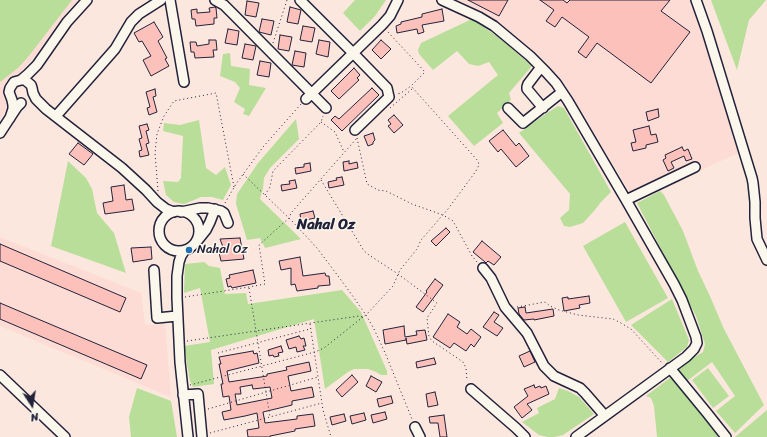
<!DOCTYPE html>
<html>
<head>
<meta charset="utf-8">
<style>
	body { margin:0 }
	#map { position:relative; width:767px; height:437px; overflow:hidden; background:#fce7de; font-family:Sriracha,sans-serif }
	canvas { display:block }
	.north { position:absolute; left:12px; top:385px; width:40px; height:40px; -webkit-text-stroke:3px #fbf7ec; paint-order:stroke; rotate:168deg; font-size:11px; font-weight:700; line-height:16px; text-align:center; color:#22223b }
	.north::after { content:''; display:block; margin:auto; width:14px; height:18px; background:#22223b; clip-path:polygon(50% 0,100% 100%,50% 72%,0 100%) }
</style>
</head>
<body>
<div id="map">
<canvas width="767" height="437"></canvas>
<div class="north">N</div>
</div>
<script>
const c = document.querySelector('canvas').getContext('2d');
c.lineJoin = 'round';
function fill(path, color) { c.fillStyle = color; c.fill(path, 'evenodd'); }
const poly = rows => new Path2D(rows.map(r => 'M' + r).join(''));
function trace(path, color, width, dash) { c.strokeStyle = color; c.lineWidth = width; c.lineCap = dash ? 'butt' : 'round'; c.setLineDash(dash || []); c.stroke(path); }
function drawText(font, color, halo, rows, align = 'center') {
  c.font = font + ' Sriracha,sans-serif'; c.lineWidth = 3; c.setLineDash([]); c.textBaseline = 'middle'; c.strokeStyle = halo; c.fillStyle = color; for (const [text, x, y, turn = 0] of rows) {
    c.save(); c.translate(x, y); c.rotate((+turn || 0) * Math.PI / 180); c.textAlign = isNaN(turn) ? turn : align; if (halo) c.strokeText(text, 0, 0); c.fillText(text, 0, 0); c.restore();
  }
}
const built = poly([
	[0,0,78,0,68,10,34,57,26,66,20,73,11,77,4,83,3,94,7,102,7,107,0,120],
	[456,0,692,0,738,153,635,201,569,91,559,76,532,50,503,26,476,9],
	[0,237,141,293,145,325,165,324,171,397,0,326]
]);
const green = poly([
	[0,0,72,0,28,57,18,68,0,82],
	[355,0,386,0,375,16,360,31,343,13],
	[711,0,766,0,749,20,737,70],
	[472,19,498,37,532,66,509,93,511,100,497,113,503,123,474,146,448,116,498,75,489,62,478,66,469,64,457,51,433,70,419,54,418,50,421,43],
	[230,53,231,66,250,69,249,85,266,88,249,116,243,114,245,109,234,102,240,88,235,82,220,76,223,54],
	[558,106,564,108,611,192,601,202,594,211,583,223,570,227,564,226,560,218,569,210,570,194,519,133,547,113],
	[296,119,299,139,270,168,264,178,263,188,260,199,301,239,265,248,260,238,247,240,236,204,237,194,258,163],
	[199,120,206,168,216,175,225,167,231,185,223,200,212,197,201,197,194,200,184,204,174,202,166,195,163,181,178,182,181,178,183,136,163,131,164,123,180,125],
	[68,161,86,178,92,189,97,213,114,233,126,273,51,246],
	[660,191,664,195,683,231,698,271,709,294,724,329,764,405,735,433,716,411,735,396,712,362,687,381,676,370,693,358,703,352,705,344,696,316,637,203],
	[625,222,668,298,626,322,583,246],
	[204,262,209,266,220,268,225,294,246,293,248,304,342,290,361,312,387,371,387,375,381,375,376,372,368,369,354,369,348,372,325,389,314,319,211,350,214,384,193,387,190,381,184,346,210,342,200,288,184,293,185,264],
	[672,299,689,340,687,347,668,362,631,325],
	[708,368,729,396,713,408,692,380],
	[671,377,719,437,657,437,654,406,651,398,646,396],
	[137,388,171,401,177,437,131,437,129,417],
	[559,388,568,391,579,397,594,414,563,435,554,437,548,437,539,435,522,422,539,413,537,408,555,399],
	[767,410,767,437,735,437]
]);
const building = poly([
	[468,0,508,0,499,16,468,0],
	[540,0,563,0,567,3,570,0,670,0,661,11,690,32,651,83,597,43,586,58,578,52,589,37,562,17,555,27,546,21,554,10,540,0],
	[247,1,259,3,256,17,245,15,247,1],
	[215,7,216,8,217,18,214,18,214,24,196,26,195,19,192,19,191,10,197,9,197,13,210,12,209,8,215,7],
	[290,7,301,10,298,24,287,22,290,7],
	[442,9,444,21,422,25,424,32,418,34,417,29,397,33,396,26,401,24,401,22,422,17,422,14,442,9],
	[262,19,274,21,271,35,259,32,262,19],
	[154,22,163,37,158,41,167,58,165,59,169,66,151,76,143,60,151,56,142,41,139,42,134,33,154,22],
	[303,26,315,28,312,42,300,40,303,26],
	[228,29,239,31,237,45,225,43,228,29],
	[280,35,292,37,289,51,278,49,280,35],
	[209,40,216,40,217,50,213,50,214,57,195,58,194,52,191,52,190,42,196,42,197,46,209,44,209,40],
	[319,40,330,42,328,57,316,54,319,40],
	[381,40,391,49,381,59,372,50,381,40],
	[245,44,256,46,253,60,242,58,245,44],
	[295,51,306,53,304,67,292,65,295,51],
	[260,61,271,63,269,77,257,75,260,61],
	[354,68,360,75,357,78,359,80,339,99,331,91,354,68],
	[372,88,379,95,342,131,331,120,335,116,339,119,372,88],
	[155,89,156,96,153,97,157,112,149,115,147,108,150,107,146,92,155,89],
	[658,109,659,117,648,121,646,112,658,109],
	[394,115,403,125,394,133,388,126,391,124,388,120,394,115],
	[147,124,149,130,146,131,149,143,146,144,149,155,140,157,139,151,142,150,139,139,142,138,139,126,147,124],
	[649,126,651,135,656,134,658,142,646,145,646,148,633,151,631,143,636,142,633,130,649,126],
	[503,130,516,146,519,143,529,156,516,167,501,149,498,152,489,141,503,130],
	[373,133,375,140,373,142,373,144,368,146,364,136,373,133],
	[78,143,93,154,84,165,69,154,78,143],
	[682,147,684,151,688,149,692,159,686,161,684,156,671,162,674,168,668,171,663,160,666,158,665,155,682,147],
	[349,161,349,164,357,162,358,168,344,171,343,162,349,161],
	[310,163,311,171,296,174,295,168,304,167,304,164,310,163],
	[342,177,344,185,329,188,328,182,337,180,336,178,342,177],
	[295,180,297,188,282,191,281,185,290,184,289,181,295,180],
	[124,185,126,200,132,199,134,210,105,214,103,203,113,201,111,187,124,185],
	[313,211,315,218,301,221,300,214,313,211],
	[446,228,450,232,436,246,431,241,446,228],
	[240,238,244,259,221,261,218,248,223,247,220,239,240,238],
	[482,241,501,257,494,265,488,261,486,263,485,262,473,252,482,241],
	[0,244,126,298,120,312,0,261,0,244],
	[151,247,152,259,133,262,131,248,151,247],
	[300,257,303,276,325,273,326,276,329,276,330,285,318,286,318,288,297,291,295,284,291,285,291,268,281,270,279,261,300,257],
	[253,270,256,283,232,288,231,286,228,287,226,279,230,278,229,275,253,270],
	[435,279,443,285,423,312,416,307,427,292,426,291,435,279],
	[589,296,590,303,579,305,580,308,564,311,562,298,568,297,568,299,589,296],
	[0,303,147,365,141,379,0,319,0,303],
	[525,307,526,313,553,309,554,316,534,320,534,319,524,320,519,314,518,308,525,307],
	[494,312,499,315,494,322,503,328,497,336,483,327,494,312],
	[448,314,460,322,457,327,467,334,471,329,481,337,474,347,471,344,466,351,454,343,450,348,433,337,448,314],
	[404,326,405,337,417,335,416,331,425,330,427,340,407,344,406,338,406,340,385,344,383,330,404,326],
	[299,336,301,339,304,338,306,346,303,346,305,350,297,352,296,347,289,349,286,340,299,336],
	[281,346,283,352,278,353,279,356,274,357,273,355,269,356,268,350,281,346],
	[253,351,254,354,257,353,259,363,227,371,229,382,267,376,267,374,287,370,286,367,309,362,311,371,288,376,291,391,312,387,314,397,292,401,292,405,263,412,265,423,297,419,297,416,313,414,315,426,295,429,295,431,270,436,270,437,248,437,247,430,259,428,257,413,245,416,224,420,222,412,231,410,229,396,223,397,221,384,223,384,219,364,221,364,219,357,253,351],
	[252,385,253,389,270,387,272,398,237,405,235,394,241,394,240,387,252,385],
	[530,351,535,362,524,367,519,356,530,351],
	[434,358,436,364,417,368,416,362,434,358],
	[352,375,358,382,342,397,336,390,352,375],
	[371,376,382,382,376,392,366,386,371,376],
	[534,385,535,388,540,386,541,388,546,386,549,394,527,404,532,410,522,418,514,407,528,396,524,389,534,385],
	[435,392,438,405,428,407,426,394,435,392],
	[391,396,393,403,379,407,377,399,391,396],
	[385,412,387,419,373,423,371,415,385,412],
	[364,413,366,420,352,424,350,416,364,413],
	[344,414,346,421,332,425,330,417,344,414],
	[444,415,447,437,440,437,438,423,430,423,429,417,444,415]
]);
const path = poly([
	[388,32,425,72,411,86,401,93,397,94],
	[273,43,287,0],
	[390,108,412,89],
	[321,122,335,132,344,152],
	[357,138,367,184,378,190,386,191,412,204,443,215,453,221,472,256,477,262],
	[243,174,292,221,317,248,347,288,366,315,374,329,386,355,412,419],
	[321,180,364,251,369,255,398,274,437,303,427,318,429,337,432,341,463,362,466,368,467,381],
	[158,191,155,153,157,134,164,116,174,101,216,93,234,187],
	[265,195,270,187,273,171,321,122,323,116],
	[225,203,236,184,263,147,301,104],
	[249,288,270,417],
	[185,297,249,287,265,284,259,245,289,218,291,213,357,138],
	[517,307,545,302,550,306,559,310,578,315,613,319,619,322,631,329,662,363],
	[310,324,323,410,331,437],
	[187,341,359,316,362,317,366,315,393,286,400,270,417,249,421,240,448,209,476,171,479,165,478,161,411,86],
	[218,353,310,329],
	[190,385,315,352,324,348,363,317],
	[208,409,318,377],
	[210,433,322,403]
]);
const minor = poly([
	[170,0,184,82],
	[215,0,224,5,235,16,326,108],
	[300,0,353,53,387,88,389,97,355,130],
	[442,0,479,17,494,26,530,56,546,72,556,83,568,101,626,200,674,284,682,300,696,337,697,343,694,349,686,357,576,437],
	[696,0,707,31,752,178,753,183,755,202,755,218,757,239,767,260],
	[541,67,528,84,527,87,527,89,543,108],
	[21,80,28,74,37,65,67,22,87,0],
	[306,99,382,25,390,16,398,0],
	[508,108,523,123,562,92],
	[56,116,115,49,131,22,139,14,161,0],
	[10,118,13,109,13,105,12,100,9,92,10,88,14,82,21,80,25,80,31,85,32,88,33,93,36,99,46,109,122,168,146,190,157,202,166,209,174,212],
	[0,133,17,107,21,103],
	[626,200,695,167],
	'159 231a20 20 0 1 1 40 0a20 20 0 1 1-40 0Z',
	[181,212,200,208,208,208,221,211,224,213,228,223],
	[198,240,206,230,210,222,215,209],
	[185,250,181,256,179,262,177,276,177,298,180,362,188,437],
	[483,268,491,278,505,307,527,333,544,366,554,376,580,388,585,393,605,416],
	[154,270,157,318,177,316],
	[670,368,707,413,726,437],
	[0,375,65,437],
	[471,389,516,428,525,437],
	[183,395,198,394,202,437],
	[415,427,420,437]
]);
const markers = [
	[189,250,4,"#1f6fb2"]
];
const poiNames = [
	["Nahal Oz",197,250]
];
const quarterNames = [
	["Nahal Oz",326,225]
];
fill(built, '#fcdcd4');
fill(green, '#b8de99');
fill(building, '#fdc1bc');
trace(building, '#22223b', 1);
trace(minor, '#22223b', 12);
trace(path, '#22223b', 1, [1, 3]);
trace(minor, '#fbf7ec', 9);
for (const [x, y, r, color] of markers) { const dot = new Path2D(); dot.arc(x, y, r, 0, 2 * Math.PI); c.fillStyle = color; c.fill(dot); trace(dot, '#fbf7ec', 1.5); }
drawText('13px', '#22223b', '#fbf7ec', poiNames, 'left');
drawText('bold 15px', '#22223b', '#fbf7ec', quarterNames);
</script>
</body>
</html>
